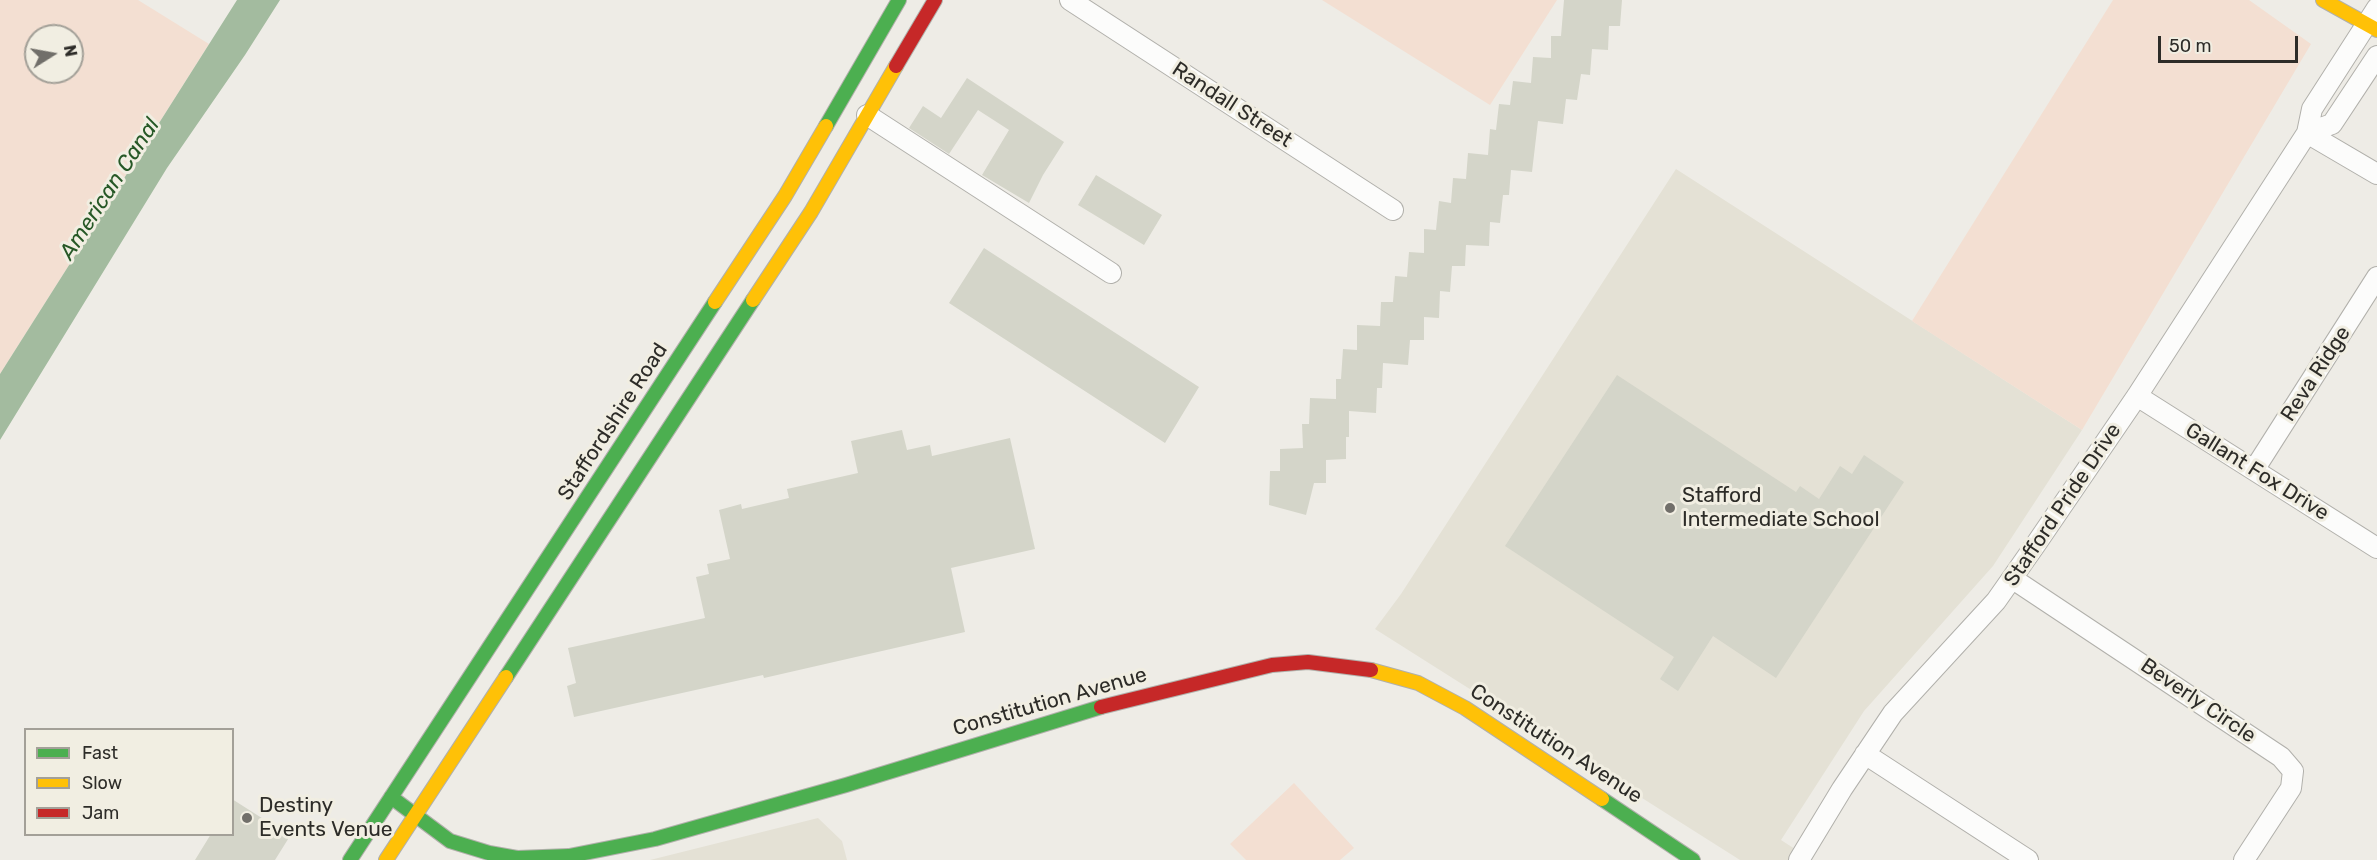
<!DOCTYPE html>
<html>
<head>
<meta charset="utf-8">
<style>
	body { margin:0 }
	#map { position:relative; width:2377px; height:860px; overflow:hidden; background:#eeece6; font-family:Rubik,sans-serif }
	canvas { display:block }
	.legend { position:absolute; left:24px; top:728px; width:210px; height:108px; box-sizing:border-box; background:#f1eee2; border:2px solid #a3a098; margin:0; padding:8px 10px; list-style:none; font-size:18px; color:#2d2c28 }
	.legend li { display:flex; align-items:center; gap:12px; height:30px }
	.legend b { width:30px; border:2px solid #a3a098 }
	.north { position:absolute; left:24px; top:24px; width:60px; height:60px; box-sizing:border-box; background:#f1eee2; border:2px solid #a3a098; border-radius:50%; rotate:79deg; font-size:16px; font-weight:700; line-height:24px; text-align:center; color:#2d2c28 }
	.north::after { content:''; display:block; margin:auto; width:21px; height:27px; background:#716f6a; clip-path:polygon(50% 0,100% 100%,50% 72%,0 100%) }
	.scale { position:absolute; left:2158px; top:36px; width:140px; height:27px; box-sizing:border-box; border:3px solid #2d2c28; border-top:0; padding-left:8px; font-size:18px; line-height:21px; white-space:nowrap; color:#2d2c28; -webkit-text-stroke:4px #f1eee2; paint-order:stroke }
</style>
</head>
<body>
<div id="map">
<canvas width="2377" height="860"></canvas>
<ul class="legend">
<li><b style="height:8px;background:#4caf50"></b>Fast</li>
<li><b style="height:8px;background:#ffc107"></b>Slow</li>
<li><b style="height:8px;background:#c62828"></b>Jam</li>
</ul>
<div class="north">N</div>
<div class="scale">50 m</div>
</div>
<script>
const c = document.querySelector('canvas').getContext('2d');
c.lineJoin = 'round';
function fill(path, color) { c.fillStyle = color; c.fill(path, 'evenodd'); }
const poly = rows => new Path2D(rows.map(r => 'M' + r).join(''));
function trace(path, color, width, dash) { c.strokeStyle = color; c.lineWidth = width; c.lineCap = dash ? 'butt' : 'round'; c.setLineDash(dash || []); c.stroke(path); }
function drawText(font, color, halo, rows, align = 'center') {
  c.font = font + ' Rubik,sans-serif'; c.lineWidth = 6; c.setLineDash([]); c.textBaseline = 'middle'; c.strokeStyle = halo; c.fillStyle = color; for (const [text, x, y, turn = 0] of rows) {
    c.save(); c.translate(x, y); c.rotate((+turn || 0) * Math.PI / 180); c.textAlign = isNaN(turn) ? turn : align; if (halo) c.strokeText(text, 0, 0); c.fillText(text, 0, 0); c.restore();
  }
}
const built = poly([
	[1676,169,2082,430,1993,566,1864,711,1781,840,1812,860,1740,860,1375,629,1401,594],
	[818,818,842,841,847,860,650,860]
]);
const green = poly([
	[0,0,138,0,209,44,0,374],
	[36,36,72,36,72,72,36,72],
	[1322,0,1557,0,1490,105],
	[2113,0,2249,0,2311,44,2082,430,1912,321],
	[1294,783,1354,848,1340,860,1246,860,1230,844]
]);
const water = poly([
	[237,0,280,0,245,55,167,168,0,440,0,374]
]);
const building = poly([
	[1564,0,1622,0,1620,26,1609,26,1608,50,1592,49,1590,75,1581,74,1577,100,1566,99,1563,124,1538,121,1532,172,1511,170,1509,195,1503,195,1500,223,1490,222,1489,246,1466,245,1465,266,1452,266,1450,292,1440,291,1439,318,1424,317,1424,340,1410,340,1408,365,1383,363,1382,388,1377,388,1376,413,1349,411,1349,437,1346,437,1346,459,1326,460,1326,483,1314,483,1306,515,1269,505,1270,471,1280,471,1280,449,1303,448,1302,424,1309,424,1310,398,1336,399,1336,379,1341,379,1343,349,1357,350,1357,325,1380,326,1381,302,1393,302,1395,276,1407,277,1409,252,1424,253,1424,229,1436,230,1439,201,1451,203,1453,178,1466,179,1468,153,1488,155,1490,129,1496,130,1499,104,1510,105,1513,81,1531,83,1533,57,1551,58,1551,36,1561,36],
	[967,78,1064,142,1043,175,1029,203,982,175,1009,130,978,110,949,154,909,128,923,106,941,118],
	[1096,175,1162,215,1144,245,1078,205],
	[984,248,1199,387,1165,443,949,303],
	[1617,375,1796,492,1800,486,1819,499,1840,466,1852,474,1864,455,1904,482,1776,678,1713,636,1678,691,1660,679,1674,657,1505,546],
	[902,430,907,450,930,445,932,456,1010,438,1035,549,951,568,965,632,764,678,763,675,574,717,567,686,576,683,568,648,705,618,696,577,709,574,707,564,730,559,719,510,741,504,742,509,789,498,787,489,858,473,851,441],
	[232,799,290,836,275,860,195,860,211,834,232,834]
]);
const street = poly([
	[1070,0,1393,210],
	[867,115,1111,273],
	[2307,133,2332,124,2377,56],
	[2307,133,2377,174],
	[2137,396,2377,548],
	[2254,470,2377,277],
	[2013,579,2281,757,2293,771,2291,788,2244,860],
	[1865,754,2028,860],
	[1799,860,1842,789,1893,713,1996,601,2036,544,2137,396,2307,133,2312,109,2377,8]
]);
const fast = poly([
	[826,126,899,0],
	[506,677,753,300],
	[391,797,450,841,489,853,517,858,569,856,655,839,846,785,1101,707],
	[1602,799,1693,860],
	[350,860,715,302]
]);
const slow = poly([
	[2323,0,2377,30],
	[753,300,811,212,896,66],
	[715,302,785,196,826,126],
	[1371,670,1418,683,1465,708,1602,799],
	[386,860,506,677]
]);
const jam = poly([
	[896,66,935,0],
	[1101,707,1272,665,1308,662,1371,670]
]);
const markers = [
	[1670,508,6,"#716f6a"],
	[247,818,6,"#716f6a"]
];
const streetNames = [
	["Randall Street",1232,105,33],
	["Reva Ridge",2316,374,-57],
	["Staffordshire Road",613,422,-57],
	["Gallant Fox Drive",2257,472,32],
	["Stafford Pride Drive",2063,505,-56],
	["Beverly Circle",2198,701,34],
	["Constitution Avenue",1050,702,-16],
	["Constitution Avenue",1556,744,33]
];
const poiNames = [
	["Stafford",1682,496],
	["Intermediate School",1682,520],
	["Destiny",259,806],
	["Events Venue",259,830]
];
const waterNames = [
	["American Canal",110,189,-57]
];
fill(built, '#e4e1d5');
fill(green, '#f3dfd2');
fill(water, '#a3bb9f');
fill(building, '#d4d5c9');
trace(street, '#b1b0ab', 22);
trace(fast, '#b1b0ab', 16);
trace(slow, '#b1b0ab', 16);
trace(jam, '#b1b0ab', 16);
trace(street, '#fcfcfb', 20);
trace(fast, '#4caf50', 14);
trace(slow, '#ffc107', 14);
trace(jam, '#c62828', 14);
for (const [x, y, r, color] of markers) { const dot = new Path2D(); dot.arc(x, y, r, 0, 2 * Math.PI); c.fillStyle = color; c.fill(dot); trace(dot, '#f1eee2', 2); }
drawText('21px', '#2d2c28', '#f1eee2', streetNames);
drawText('21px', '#2d2c28', '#f1eee2', poiNames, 'left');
drawText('italic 22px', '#265826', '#f1eee2', waterNames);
</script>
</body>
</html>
